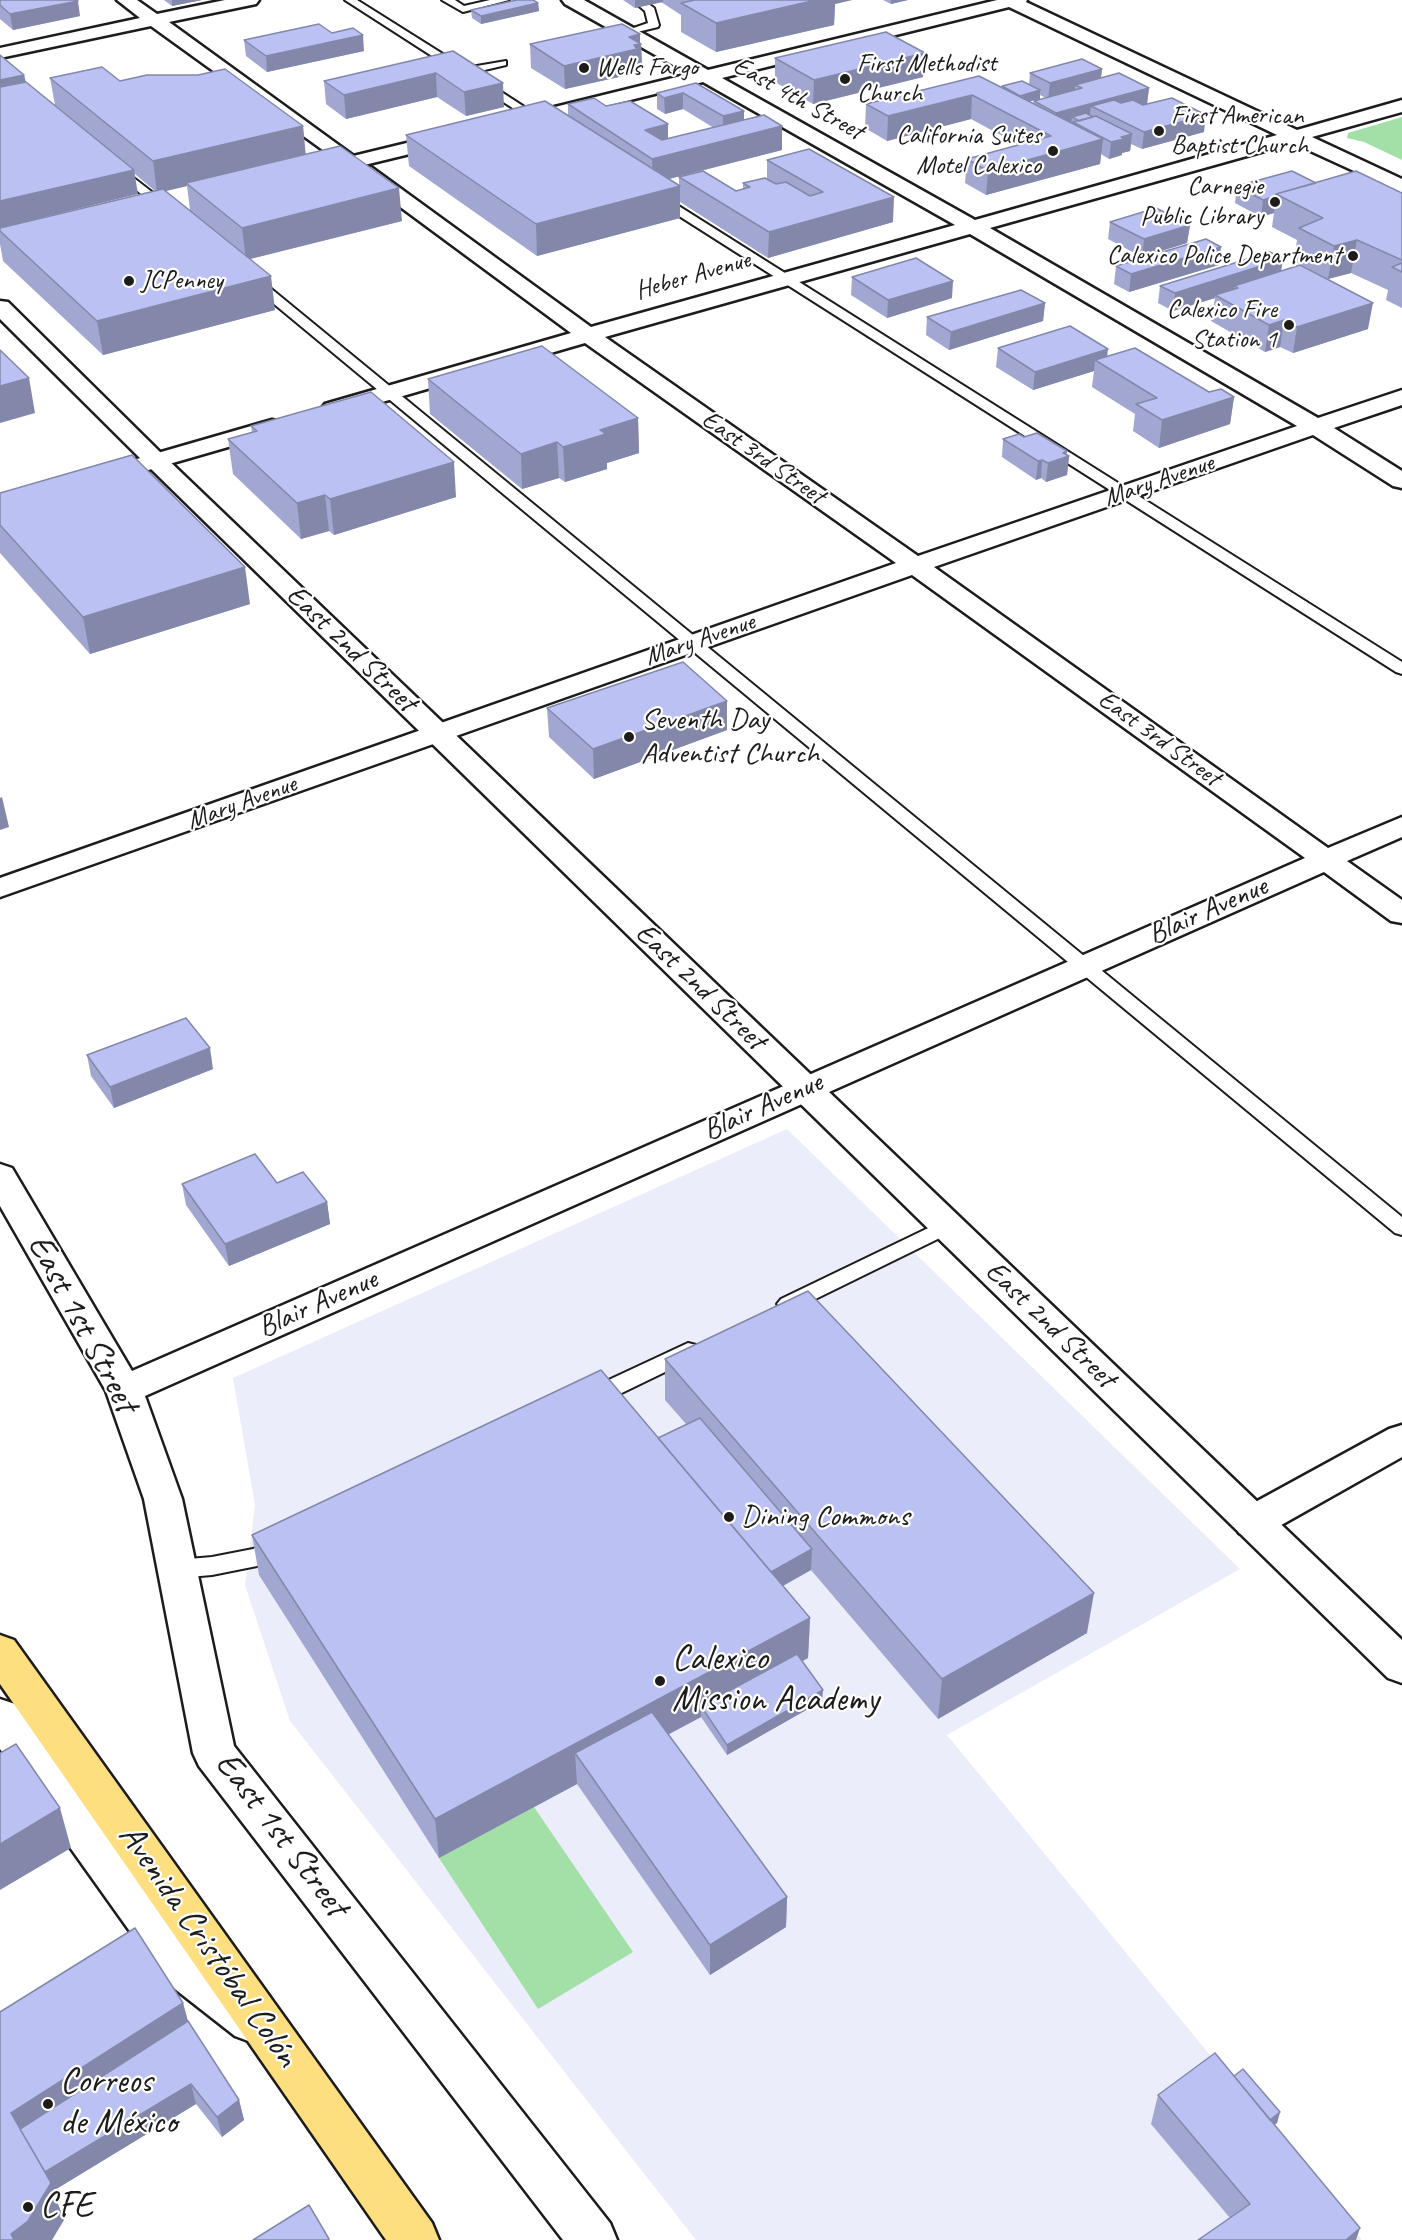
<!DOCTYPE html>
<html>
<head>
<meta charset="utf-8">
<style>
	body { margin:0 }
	canvas { display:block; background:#fff }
</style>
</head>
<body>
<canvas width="1402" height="2240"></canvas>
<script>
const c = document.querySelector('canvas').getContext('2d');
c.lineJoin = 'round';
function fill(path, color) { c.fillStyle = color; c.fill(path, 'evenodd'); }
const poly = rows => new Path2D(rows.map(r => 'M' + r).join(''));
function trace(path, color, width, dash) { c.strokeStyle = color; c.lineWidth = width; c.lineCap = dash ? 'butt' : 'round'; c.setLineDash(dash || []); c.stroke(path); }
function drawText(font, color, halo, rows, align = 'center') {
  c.font = font + ' Caveat,sans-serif'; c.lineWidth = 4.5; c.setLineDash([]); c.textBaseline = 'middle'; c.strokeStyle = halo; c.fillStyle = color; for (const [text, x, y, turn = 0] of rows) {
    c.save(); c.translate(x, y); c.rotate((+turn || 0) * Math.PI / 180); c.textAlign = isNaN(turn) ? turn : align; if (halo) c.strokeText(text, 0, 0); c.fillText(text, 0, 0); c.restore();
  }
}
const built = poly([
	[787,1129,1240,1569,947,1735,1362,2240,696,2240,290,1721,245,1585,255,1505,233,1378]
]);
const green = poly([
	[1402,117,1402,160,1364,142,1347,138,1348,133],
	[534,1807,633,1952,538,2009,439,1858]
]);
const lane = poly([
	[345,0,357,0,465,68,506,61,506,65,472,73,546,121,540,124,536,123,345,0],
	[442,0,455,0,464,6,490,0,509,0,463,12,442,0],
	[632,0,643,0,654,8,659,25,658,27,625,35,625,31,648,23,645,11,632,0],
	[117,165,170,206,170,212,162,212,113,170,113,166,117,165],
	[658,193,1402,662,1402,674,1396,672,654,200,652,197,658,193],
	[254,277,258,278,1402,1217,1402,1235,1395,1233,250,284,248,281,254,277],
	[947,1219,954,1221,957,1226,954,1231,795,1309,788,1312,781,1309,777,1304,781,1299,947,1219],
	[688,1343,696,1345,699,1351,696,1357,601,1403,593,1405,585,1403,582,1397,585,1391,688,1343],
	[279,1538,287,1541,291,1547,287,1553,257,1566,212,1575,177,1578,169,1576,165,1569,169,1562,177,1560,212,1557,253,1549,279,1538]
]);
const street = poly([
	[562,0,584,0,708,70,997,0,1027,0,1026,2,1297,130,1402,100,1402,112,1312,137,1402,179,1402,193,1293,143,990,228,1318,418,1402,390,1402,405,1334,428,1402,471,1402,488,1393,486,1313,435,934,567,1328,848,1402,817,1402,837,1347,861,1402,900,1402,923,1391,921,1324,872,145,1396,182,1499,234,1746,610,2223,617,2240,563,2240,199,1766,193,1753,144,1499,106,1391,0,1206,0,1164,12,1168,132,1371,1305,858,912,575,0,897,0,878,896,563,585,343,341,414,333,416,325,414,321,409,325,404,571,333,357,175,354,171,357,167,371,167,591,327,955,225,703,82,517,128,510,126,507,122,510,118,689,74,565,4,562,0],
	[1009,7,1277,135,975,220,722,78,1009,7],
	[970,234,1297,426,918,556,605,337,970,234],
	[452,132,459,134,462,138,459,142,352,168,345,166,342,162,345,158,452,132],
	[272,420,280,422,284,427,280,432,100,484,92,482,88,477,92,472,272,420],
	[1402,1425,1402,1457,1267,1533,1253,1537,1239,1533,1234,1522,1239,1511,1389,1429,1402,1425]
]);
const secondary = poly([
	[117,0,137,0,157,14,225,0,259,0,256,4,169,22,362,162,359,166,345,166,151,26,0,58,0,48,140,18,117,0],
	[0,301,8,302,164,456,1402,1640,1402,1683,1388,1678,148,466,0,319,0,301],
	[0,1699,15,1704,198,1954,267,2006,274,2021,267,2036,251,2042,235,2036,166,1982,0,1749,0,1699]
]);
const primary = poly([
	[0,1635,14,1640,432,2223,439,2240,386,2240,0,1684,0,1635]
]);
const wall = poly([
	[0,0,80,16,13,30,0,19],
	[164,0,202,0,172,6],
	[623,0,852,0,835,4,834,25,716,52,681,32,681,15,661,2,635,8],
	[883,0,908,0,891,4],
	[538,3,539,11,481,24,472,18,471,10],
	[244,40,364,51,267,72,246,56],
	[640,43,641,44,642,67,637,68,637,73,565,89,531,68,530,44],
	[453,51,504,107,466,116,437,97,346,119,326,104,324,81],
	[925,53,923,77,813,104,775,82,775,58],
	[0,55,24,75,26,82,55,105,50,78,120,81,303,126,305,154,402,221,250,259,275,310,103,355,3,261,0,244],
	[135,174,155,191,26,222],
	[187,186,190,210,166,191],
	[1102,69,1101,78,1149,88,1147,104,1204,132,1142,149,1131,144,1130,151,1122,153,1122,155,1109,159,1101,154,1100,164,986,195,965,183,967,159,1019,145,971,119,887,141,865,128,866,104,1029,85,1030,73],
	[1040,95,1046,98,1034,101,1033,104,1029,101,1040,99],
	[696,83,744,111,744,120,782,150,669,179,679,185,679,177,736,191,743,189,743,183,767,179,767,160,893,222,768,258,680,202,680,218,537,256,409,166,406,135,568,116,568,104,606,106,668,139,714,128,683,109,665,114,657,109,657,93],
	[1316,183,1402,193,1402,308,1386,300,1388,290,1351,273,1328,279,1294,261,1297,240,1272,227,1274,213,1261,217,1235,203,1237,186],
	[1110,222,1190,225,1187,243,1142,257,1108,239],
	[1283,259,1281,271,1368,329,1293,353,1280,347,1265,352,1211,321,1215,298,1173,311,1158,303,1160,286],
	[1219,265,1129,292,1114,284,1116,266],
	[852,277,952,298,887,318,851,295],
	[1045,303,1043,321,949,350,926,335,927,317],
	[998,348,1107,356,1209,392,1234,397,1230,424,1159,448,1133,431,1135,414,1092,387,1094,371,1033,390,996,367],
	[428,379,638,418,639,453,607,463,607,469,565,482,559,478,522,489,430,414],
	[251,426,456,497,334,535,329,531,301,539,233,474,228,439,252,432],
	[1024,437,1067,451,1066,455,1069,456,1067,475,1046,482,1041,478,1036,480,1002,457,1003,439],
	[0,493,250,604,90,654,0,553],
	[727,701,727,730,594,779,549,737,547,708],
	[87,1055,213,1069,114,1108,91,1076],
	[277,1183,327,1202,330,1224,229,1266,186,1205,182,1184],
	[665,1359,1087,1633,938,1719,811,1570,783,1586,810,1618,808,1658,802,1661,822,1701,727,1755,701,1717,668,1734,787,1897,786,1927,710,1975,577,1784,439,1858,259,1575,252,1535,658,1438,687,1425,665,1400],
	[183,2003,188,2021,239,2100,244,2120,222,2137,196,2104,53,2191,64,2220,0,2240],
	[1234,2076,1280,2112,1277,2123,1274,2125,1356,2240,1230,2218,1151,2124,1158,2095]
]);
const shadedWall = poly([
	[172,0,202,0,172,6],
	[635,0,663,0,663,2,635,8],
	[816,0,852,0,835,4,834,25,716,52,716,23],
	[891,0,908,0,891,4],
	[78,1,80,16,13,30,10,14],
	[538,3,539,11,481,24,481,16],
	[640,34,640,44,641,44,642,67,637,68,637,73,565,89,564,66,629,37],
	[363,35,364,51,267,72,266,56],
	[925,53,923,77,813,104,814,80],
	[1102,69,1100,85,1082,88,1075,85,1075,92,1048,99,1050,83],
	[436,73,437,97,346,119,344,95],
	[24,75,30,105,0,112,0,80],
	[503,83,504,107,466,116,464,92],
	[1149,88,1147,104,1091,106,1089,120,1072,117,1071,125,1054,129,1056,113],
	[1040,90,1040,99,1019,104,1020,96],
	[683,93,683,109,665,114,664,98],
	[972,95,971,119,887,141,888,116],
	[744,111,744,127,723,133,723,116],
	[1206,115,1204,132,1142,149,1144,132],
	[668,124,668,149,645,130],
	[303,126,306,157,186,183,187,186,157,193,153,161],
	[782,126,782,150,653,183,652,159],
	[1132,134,1130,151,1122,153,1122,155,1109,159,1111,142,1121,137],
	[1103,139,1100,164,986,195,988,171],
	[134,170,138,194,0,228,0,201],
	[680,186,680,218,537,256,536,224],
	[399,188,402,221,246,260,242,228],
	[1276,196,1274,213,1261,217,1263,200],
	[894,197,893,222,768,258,769,232],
	[1190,225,1187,243,1142,257,1144,239],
	[1357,240,1351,273,1328,279,1334,246],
	[1221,247,1219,265,1129,292,1131,274],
	[1283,259,1280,277,1238,288,1234,286,1234,292,1215,295,1215,298,1173,311,1175,293],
	[271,276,275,310,103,355,97,321],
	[953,281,952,298,887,318,888,300],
	[1045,303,1043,321,949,350,951,332],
	[1373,303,1368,329,1293,353,1297,327],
	[1284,320,1280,347,1265,352,1269,325],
	[1108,349,1106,367,1095,360,1094,371,1033,390,1035,372],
	[29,378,35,413,0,423,0,386],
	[1234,397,1230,424,1159,448,1162,420],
	[638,418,639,453,607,463,607,469,565,482,563,447,600,430],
	[557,442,559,478,522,489,521,454],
	[1067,451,1066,457,1069,456,1067,475,1046,482,1048,463,1063,453],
	[1042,460,1041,478,1036,480,1038,461],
	[454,462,456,497,334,535,330,499],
	[325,495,329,531,301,539,297,503],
	[245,567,250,604,90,654,83,617],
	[727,701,727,730,594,779,593,749],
	[2,797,9,827,0,830,0,798],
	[210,1048,213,1069,114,1108,110,1087],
	[327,1202,330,1224,229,1266,225,1244],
	[812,1549,811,1570,759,1599,759,1578],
	[1094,1593,1087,1633,938,1719,942,1679],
	[810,1618,808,1658,706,1714,701,1706,701,1717,591,1776,575,1753,577,1784,439,1858,435,1819],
	[823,1690,822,1701,727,1755,727,1745],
	[60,1808,71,1848,0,1890,0,1844],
	[787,1897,786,1927,710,1975,710,1945],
	[183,2003,193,2041,28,2149,11,2113],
	[191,2084,196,2104,53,2191,64,2220,52,2240,13,2240,11,2234,42,2174],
	[239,2100,244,2120,222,2137,217,2117],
	[1280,2112,1277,2123,1254,2140,1257,2130],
	[1360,2228,1356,2240,1346,2240]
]);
const building = poly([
	[0,0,76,0,78,1,10,14,0,5,0,0],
	[517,0,533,0,538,3,481,16,471,10,517,0],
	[695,0,816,0,716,23,681,3,695,0],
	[319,24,332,33,353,28,363,35,266,56,244,40,319,24],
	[622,24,640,34,629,37,641,44,634,45,637,49,564,66,530,44,622,24],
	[886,32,925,53,814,80,775,58,886,32],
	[453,51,503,83,464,92,436,73,344,95,324,81,453,51],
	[0,55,24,75,0,80,0,55],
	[1082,59,1102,69,1050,83,1030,73,1082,59],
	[102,67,120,81,147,75,198,75,225,69,303,126,153,161,50,78,102,67],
	[1119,73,1149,88,1056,113,1034,101,1082,88,1075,85,1119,73],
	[979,76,1103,139,988,171,967,159,1051,136,972,95,888,116,866,104,979,76],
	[1022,81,1040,90,1020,96,1002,86,1022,81],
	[26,82,134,170,0,201,0,87,26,82],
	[696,83,744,111,723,116,683,93,664,98,657,93,696,83],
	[594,98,606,106,630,101,668,124,645,130,662,140,764,115,782,126,652,159,568,104,594,98],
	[1172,98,1206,115,1144,132,1091,106,1114,100,1121,103,1133,100,1143,105,1172,98],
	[545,101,680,186,536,224,406,135,545,101],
	[1086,113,1093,117,1079,121,1072,117,1086,113],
	[1096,116,1132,134,1121,137,1124,139,1111,142,1073,122,1096,116],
	[340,146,399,188,242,228,186,183,340,146],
	[809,149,894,197,769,232,679,177,703,171,736,191,750,187,743,183,765,178,776,184,786,182,810,196,823,192,767,160,809,149],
	[1292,171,1316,183,1276,194,1276,196,1263,200,1237,186,1292,171],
	[1356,171,1402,193,1402,260,1357,240,1334,246,1299,228,1323,218,1276,194,1356,171],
	[163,189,271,276,97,321,0,231,0,228,163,189],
	[1156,208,1190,225,1144,239,1110,222,1156,208],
	[1206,239,1221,247,1131,274,1116,266,1206,239],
	[1270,252,1283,259,1175,293,1160,286,1270,252],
	[916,258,953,281,888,300,852,277,916,258],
	[1402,263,1402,272,1392,267,1402,263],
	[1300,265,1373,303,1297,327,1284,320,1269,325,1215,295,1238,288,1234,286,1300,265],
	[1021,290,1045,303,951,332,927,317,1021,290],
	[1070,326,1108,349,1035,372,998,348,1070,326],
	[542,346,638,418,600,430,606,434,563,447,557,442,521,454,428,379,542,346],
	[1135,348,1209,392,1221,389,1234,397,1162,420,1136,404,1157,398,1095,360,1135,348],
	[0,350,29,378,0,386,0,350],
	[371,392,454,462,330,499,325,495,297,503,228,439,257,431,251,426,371,392],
	[1037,433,1067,451,1063,453,1069,456,1048,463,1042,460,1038,461,1003,439,1019,434,1024,437,1037,433],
	[132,455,245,567,83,617,0,525,0,493,132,455],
	[683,662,727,701,593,749,547,708,683,662],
	[186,1018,210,1048,110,1087,87,1055,186,1018],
	[255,1154,277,1183,303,1172,327,1202,225,1244,182,1184,255,1154],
	[808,1291,1094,1593,942,1679,665,1359,808,1291],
	[601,1370,810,1618,435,1819,252,1535,601,1370],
	[700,1418,812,1549,771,1572,658,1438,700,1418],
	[797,1654,823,1690,727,1745,701,1706,797,1654],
	[652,1712,787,1897,710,1945,575,1753,652,1712],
	[16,1744,60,1808,0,1844,0,1753,16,1744],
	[135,1928,183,2003,11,2113,51,2183,28,2221,11,2234,14,2240,0,2240,0,2012,135,1928],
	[188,2021,239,2100,217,2117,191,2084,45,2172,20,2129,188,2021],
	[1215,2053,1360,2228,1346,2240,1198,2240,1250,2204,1158,2095,1215,2053],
	[1243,2069,1280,2112,1270,2120,1234,2076,1243,2069],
	[309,2205,329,2239,329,2240,253,2240,309,2205]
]);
const markers = [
	[584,68,6,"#1c1c1c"],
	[845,79,6,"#1c1c1c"],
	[1159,131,6,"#1c1c1c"],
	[1053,151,6,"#1c1c1c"],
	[1275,202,6,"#1c1c1c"],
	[1353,256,6,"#1c1c1c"],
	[129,281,6,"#1c1c1c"],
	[1289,325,6,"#1c1c1c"],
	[629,737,6,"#1c1c1c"],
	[729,1517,6,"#1c1c1c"],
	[660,1681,6,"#1c1c1c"],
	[48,2104,6,"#1c1c1c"],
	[28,2207,6,"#1c1c1c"]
];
const farPoinames = [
	["First Methodist",857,64],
	["Church",857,94],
	["Wells Fargo",596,68],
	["First American",1171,116],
	["Baptist Church",1171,146],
	["California Suites",1041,136,"right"],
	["Motel Calexico",1041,166,"right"],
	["Carnegie",1263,187,"right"],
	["Public Library",1263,217,"right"],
	["Calexico Police Department",1341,256,"right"],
	["JCPenney",141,281],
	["Calexico Fire",1277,310,"right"],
	["Station 1",1277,340,"right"]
];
const farStreetnames = [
	["East 4th Street",798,99,29],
	["Heber Avenue",693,276,-16],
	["East 3rd Street",763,458,35],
	["Mary Avenue",1159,481,-19],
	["Mary Avenue",700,640,-19],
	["East 3rd Street",1159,739,36],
	["Mary Avenue",242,803,-20]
];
const streetNames = [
	["East 2nd Street",351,649,44],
	["Blair Avenue",1208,911,-24],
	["East 2nd Street",700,987,44],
	["Blair Avenue",763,1107,-24],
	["Blair Avenue",318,1304,-24],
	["East 2nd Street",1050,1325,44]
];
const poiNames = [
	["Seventh Day",641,720],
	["Adventist Church",641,754],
	["Dining Commons",741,1517]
];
const nearStreetnames = [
	["East 1st Street",82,1324,62],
	["East 1st Street",281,1835,53],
	["Avenida Cristóbal Colón",208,1946,55]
];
const nearPoinames = [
	["Calexico",672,1660],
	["Mission Academy",672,1701],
	["Correos",60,2083],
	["de México",60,2124],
	["CFE",40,2207]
];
fill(built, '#ebedfb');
fill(green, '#a2e0a8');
trace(lane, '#1c1c1c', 4);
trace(street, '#1c1c1c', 5);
trace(secondary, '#1c1c1c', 5);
trace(primary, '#1c1c1c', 5);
fill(lane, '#fff');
fill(street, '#fff');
fill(secondary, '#fff');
fill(primary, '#fedf80');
fill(wall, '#a1a7d1');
fill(shadedWall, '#8388aa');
fill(building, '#bbc2f3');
trace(building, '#8388aa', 1.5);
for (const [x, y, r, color] of markers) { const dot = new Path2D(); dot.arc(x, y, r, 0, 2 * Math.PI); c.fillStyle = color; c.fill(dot); trace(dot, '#fff', 2); }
drawText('26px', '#1c1c1c', '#fff', farPoinames, 'left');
drawText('26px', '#1c1c1c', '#fff', farStreetnames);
drawText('30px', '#1c1c1c', '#fff', streetNames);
drawText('30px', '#1c1c1c', '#fff', poiNames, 'left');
drawText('36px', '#1c1c1c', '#fff', nearStreetnames);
drawText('36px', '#1c1c1c', '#fff', nearPoinames, 'left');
</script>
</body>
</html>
